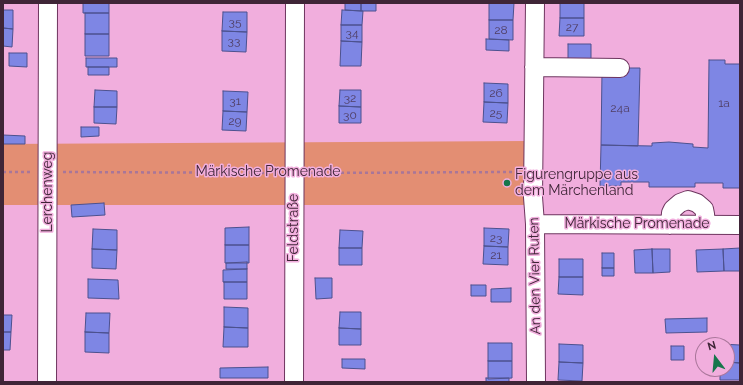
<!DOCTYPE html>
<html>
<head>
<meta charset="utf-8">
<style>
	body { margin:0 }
	#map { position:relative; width:743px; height:385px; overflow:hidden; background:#f1aedd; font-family:Raleway,sans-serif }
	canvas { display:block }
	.frame { position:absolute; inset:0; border:4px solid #3f2537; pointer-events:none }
	.north { position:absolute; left:695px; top:337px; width:40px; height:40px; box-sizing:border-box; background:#f1aedd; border:1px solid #aa779b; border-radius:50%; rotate:344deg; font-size:11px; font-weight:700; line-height:16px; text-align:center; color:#3f2537 }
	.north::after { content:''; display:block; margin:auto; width:14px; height:18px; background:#17764b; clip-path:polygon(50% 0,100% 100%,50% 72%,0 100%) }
</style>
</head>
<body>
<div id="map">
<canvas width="743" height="385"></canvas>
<div class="frame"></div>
<div class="north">N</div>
</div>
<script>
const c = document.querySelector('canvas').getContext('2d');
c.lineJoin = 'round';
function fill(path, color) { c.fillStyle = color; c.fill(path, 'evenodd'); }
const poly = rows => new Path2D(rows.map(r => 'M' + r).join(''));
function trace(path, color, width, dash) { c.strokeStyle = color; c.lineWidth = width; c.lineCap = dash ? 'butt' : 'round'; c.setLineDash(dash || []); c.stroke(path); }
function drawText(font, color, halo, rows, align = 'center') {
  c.font = font + ' Raleway,sans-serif'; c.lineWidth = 3; c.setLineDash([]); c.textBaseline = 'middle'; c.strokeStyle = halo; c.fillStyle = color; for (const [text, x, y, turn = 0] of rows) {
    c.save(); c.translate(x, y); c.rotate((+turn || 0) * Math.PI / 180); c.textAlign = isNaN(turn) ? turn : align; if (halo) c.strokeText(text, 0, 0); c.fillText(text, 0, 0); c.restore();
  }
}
const green = poly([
	[526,141,526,205,3,205,3,144]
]);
const building = poly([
	[83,3,109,3,109,13,83,13,83,3],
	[345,3,361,3,361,11,345,10,345,3],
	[361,3,376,3,376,11,361,11,361,3],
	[489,3,514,3,513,20,489,20,489,3],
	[560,3,584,3,584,18,560,18,560,3],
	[3,10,13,10,13,29,3,28,3,10],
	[342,10,363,11,362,25,341,25,342,10],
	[223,12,247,12,247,32,222,31,223,12],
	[85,13,109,13,109,34,85,34,85,13],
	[560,18,584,18,584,36,559,36,560,18],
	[489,20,513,20,513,40,489,39,489,20],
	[341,25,362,25,362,42,341,41,341,25],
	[3,28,13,29,12,47,3,46,3,28],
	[222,31,247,32,246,52,222,51,222,31],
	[85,34,109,34,109,56,85,56,85,34],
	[486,39,509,40,509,51,486,50,486,39],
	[341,41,362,42,361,66,340,66,341,41],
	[568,44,591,44,591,59,568,59,568,44],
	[9,53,27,53,27,67,9,66,9,53],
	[86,58,117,58,117,67,86,67,86,58],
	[709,60,725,60,725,64,740,64,740,188,723,188,723,183,695,183,695,187,649,187,649,182,621,182,621,186,600,186,601,145,652,146,652,143,669,142,693,144,693,147,708,148,709,60],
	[88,67,109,67,109,75,88,75,88,67],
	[623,68,640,68,638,146,601,145,602,71,623,68],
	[484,83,508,84,508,103,484,102,484,83],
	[95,90,117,91,117,107,94,107,95,90],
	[340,90,361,90,361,107,339,106,340,90],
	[223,91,248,92,247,112,223,111,223,91],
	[484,102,508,103,507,123,483,122,484,102],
	[339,106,361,107,361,123,339,123,339,106],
	[94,107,117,107,116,124,94,123,94,107],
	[223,111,247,112,246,131,222,130,223,111],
	[81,127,99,127,99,136,81,137,81,127],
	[3,135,25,136,25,144,3,144,3,135],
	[104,203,105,215,72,217,71,205,104,203],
	[249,227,249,245,225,245,225,228,249,227],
	[484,228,509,229,508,247,484,246,484,228],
	[93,229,117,230,117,250,92,249,93,229],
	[340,230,363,231,362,248,339,248,340,230],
	[225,245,249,245,249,263,225,263,225,245],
	[484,246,508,247,508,265,483,264,484,246],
	[339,248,362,248,362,265,339,265,339,248],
	[740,248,740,271,724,271,723,249,740,248],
	[92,249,117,250,116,269,92,268,92,249],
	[652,249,653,273,635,273,634,250,652,249],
	[652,249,670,249,670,272,653,273,652,249],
	[723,249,724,271,697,272,696,250,723,249],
	[602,253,614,253,614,268,602,268,602,253],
	[559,259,583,259,583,277,559,277,559,259],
	[247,262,247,269,226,269,226,263,247,262],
	[602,268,614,268,614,276,602,276,602,268],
	[247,269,247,282,223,282,223,270,247,269],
	[559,277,583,277,583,295,558,294,559,277],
	[315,278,332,278,332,298,316,299,315,278],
	[88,279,118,280,119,299,88,298,88,279],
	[224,282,247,282,247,299,224,299,224,282],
	[471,285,486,285,486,296,471,296,471,285],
	[511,288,511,302,491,302,491,289,511,288],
	[224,307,248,308,248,328,224,327,224,307],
	[340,312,361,312,361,329,339,328,340,312],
	[86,313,110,313,109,333,85,332,86,313],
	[3,315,12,315,11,332,3,332,3,315],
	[707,318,707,332,666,333,665,319,707,318],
	[224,327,248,328,248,347,223,347,224,327],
	[339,328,361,329,361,345,339,345,339,328],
	[3,332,11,332,10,350,3,350,3,332],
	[85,332,109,333,109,353,85,352,85,332],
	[488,343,512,343,512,361,488,361,488,343],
	[559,344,583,345,583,363,559,362,559,344],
	[721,344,740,345,740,363,727,362,727,345,721,344],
	[671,346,684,346,684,360,671,360,671,346],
	[342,359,365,359,365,369,342,368,342,359],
	[488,361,512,361,512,378,488,379,488,361],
	[559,362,583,363,582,381,558,380,559,362],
	[727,362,740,363,740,380,720,380,720,369,727,369,727,362],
	[268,367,268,378,220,378,220,368,268,367],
	[486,378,509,378,509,382,486,382,486,378]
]);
const path = poly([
	[3,172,30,172],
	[63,172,278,173],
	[311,173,516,172]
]);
const minor = poly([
	[535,3,533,197,535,224,536,382],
	[534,67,620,68],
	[535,224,740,225],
	[670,225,671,213,673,209,680,203,688,200,697,203,704,209,705,214,706,225],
	[47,382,48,3],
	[294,382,295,3]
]);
const markers = [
	[507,183,4,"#17764b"]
];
const numberNames = [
	["35",235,22],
	["27",572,27],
	["28",501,30],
	["34",352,33],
	["33",234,41],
	["26",496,93],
	["32",350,98],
	["31",235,101],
	["1a",724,103],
	["24a",620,108],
	["25",496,113],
	["30",350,115],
	["29",235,121],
	["23",496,238],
	["21",496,255]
];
const streetNames = [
	["Märkische Promenade",268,172],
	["Lerchenweg",48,192,-90],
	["Märkische Promenade",637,224],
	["Feldstraße",294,228,-90],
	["An den Vier Ruten",535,276,-91]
];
const poiNames = [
	["Figurengruppe aus",515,175],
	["dem Märchenland",515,191]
];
fill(green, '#e38e73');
fill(building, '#7e86e4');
trace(building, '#4c518e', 1);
trace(minor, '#6e355f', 20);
trace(path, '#a87699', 2.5, [3, 3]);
trace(minor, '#fff', 18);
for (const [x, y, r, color] of markers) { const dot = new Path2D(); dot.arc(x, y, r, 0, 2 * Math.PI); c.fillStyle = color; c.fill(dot); trace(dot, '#f1aedd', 1.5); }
drawText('12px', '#4f3d62', null, numberNames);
drawText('14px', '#3f2537', '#f1aedd', streetNames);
drawText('14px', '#3f2537', '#f1aedd', poiNames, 'left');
</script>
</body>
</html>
